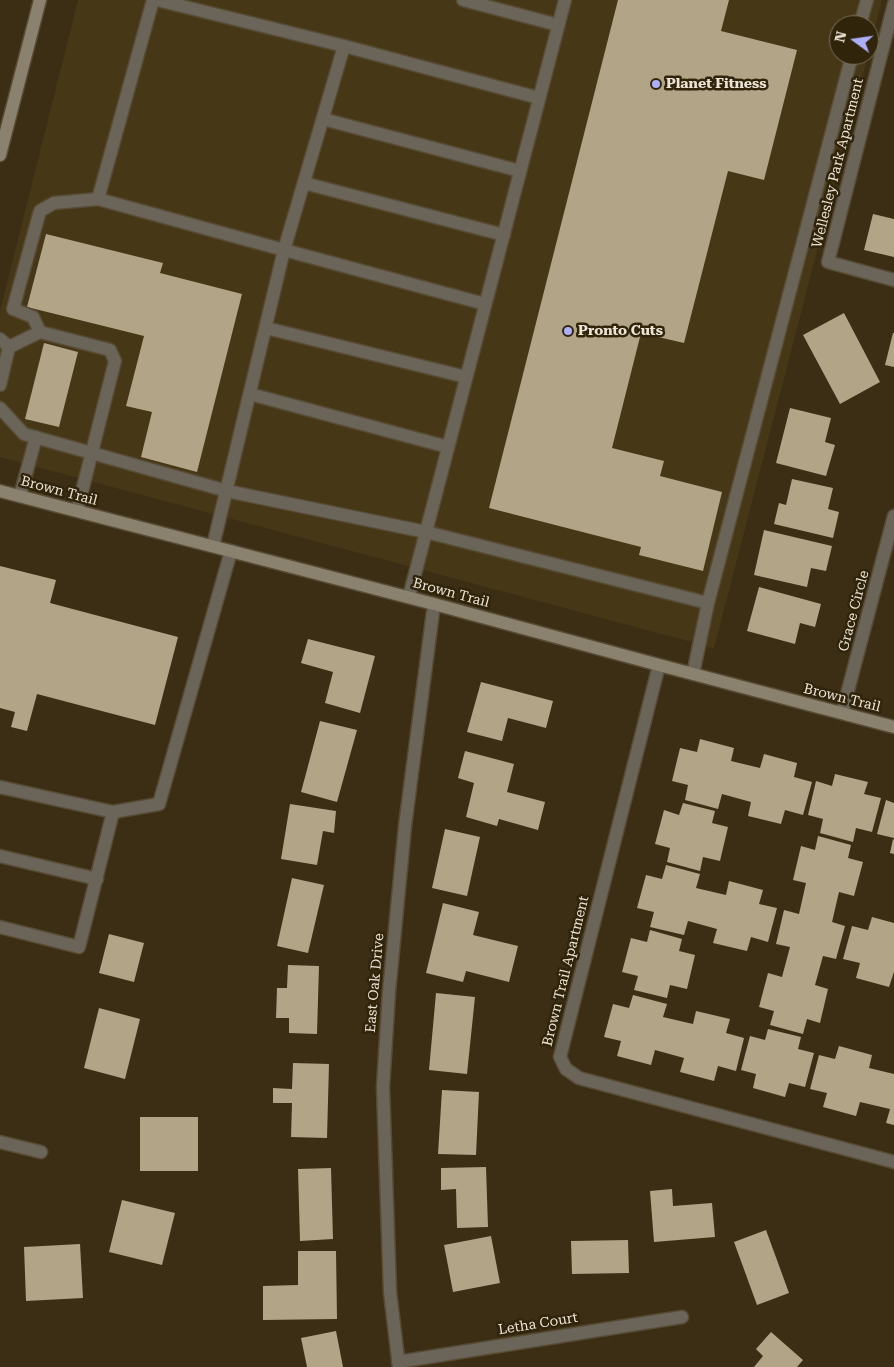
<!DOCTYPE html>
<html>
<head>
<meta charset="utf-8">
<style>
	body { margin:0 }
	#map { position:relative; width:894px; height:1367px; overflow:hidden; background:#3b2e15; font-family:"Roboto Serif",serif }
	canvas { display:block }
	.north { position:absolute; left:829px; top:15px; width:50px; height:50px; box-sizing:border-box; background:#30240b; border:1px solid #7b715c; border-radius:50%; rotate:284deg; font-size:14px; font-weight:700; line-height:20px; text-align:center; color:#ece4d5 }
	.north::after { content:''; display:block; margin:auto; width:18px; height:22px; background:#adaffb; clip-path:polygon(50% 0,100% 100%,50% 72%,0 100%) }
</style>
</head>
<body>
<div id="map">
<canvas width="894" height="1367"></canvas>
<div class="north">N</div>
</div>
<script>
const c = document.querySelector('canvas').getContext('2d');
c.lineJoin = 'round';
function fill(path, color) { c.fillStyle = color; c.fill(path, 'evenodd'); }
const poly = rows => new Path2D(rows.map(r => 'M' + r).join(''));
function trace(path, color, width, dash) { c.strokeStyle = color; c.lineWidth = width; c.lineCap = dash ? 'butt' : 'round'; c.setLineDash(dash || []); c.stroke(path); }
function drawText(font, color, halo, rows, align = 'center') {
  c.font = font + ' "Roboto Serif",serif'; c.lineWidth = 5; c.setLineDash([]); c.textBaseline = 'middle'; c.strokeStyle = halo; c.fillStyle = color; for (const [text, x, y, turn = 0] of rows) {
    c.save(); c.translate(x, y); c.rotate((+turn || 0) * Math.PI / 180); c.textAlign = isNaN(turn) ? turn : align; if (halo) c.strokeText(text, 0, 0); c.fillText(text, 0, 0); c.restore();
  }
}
const built = poly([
	[78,0,882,0,869,52,869,25,839,25,839,55,868,55,714,648,0,457,0,311]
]);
const building = poly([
	[618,0,729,0,721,31,797,50,764,180,728,171,684,343,641,333,612,448,664,461,660,476,722,492,703,571,639,555,641,547,489,508],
	[873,214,894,219,894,257,864,250],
	[46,234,163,263,160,273,242,294,197,472,141,457,152,412,126,406,144,336,27,307],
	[844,313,880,382,840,404,803,335],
	[893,333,894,333,894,367,885,365],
	[44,343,78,352,59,427,25,419],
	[790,408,831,418,825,442,835,445,826,476,776,463],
	[792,479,833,488,828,509,839,512,833,538,774,524,779,503,786,505],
	[764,530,832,546,826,571,811,568,807,587,754,575],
	[0,566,56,580,50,603,178,637,155,725,37,694,27,731,11,727,15,712,0,708],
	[759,587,821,604,815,627,800,623,795,644,747,631],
	[308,639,375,656,360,713,325,703,333,672,301,663],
	[481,682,553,701,546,728,508,718,502,741,467,732],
	[320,721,357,730,337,802,301,792],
	[700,739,734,748,731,761,760,768,764,754,797,763,794,777,812,782,803,815,785,810,781,824,748,816,751,802,722,794,718,809,685,800,688,785,672,781,680,748,697,752],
	[465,751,514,764,507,792,545,802,538,830,499,819,497,826,466,817,474,783,458,778],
	[835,774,868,782,864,794,881,798,872,832,856,828,853,842,820,833,823,819,808,815,816,781,832,786],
	[886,800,894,803,894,838,877,834],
	[683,803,715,811,712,823,728,827,720,861,703,857,700,871,667,862,670,848,655,844,664,810,679,815],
	[290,804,336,811,334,833,323,831,317,865,281,859],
	[445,829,480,837,467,896,432,888],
	[818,836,851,845,848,858,863,862,854,896,839,892,832,922,845,926,836,959,823,956,815,985,828,989,820,1023,807,1019,803,1034,770,1025,774,1011,759,1007,768,973,782,977,790,947,776,944,784,910,799,914,806,883,793,880,801,846,815,850],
	[893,839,894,840,894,854,890,853],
	[666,865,700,874,696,888,726,895,729,881,763,890,759,904,777,908,768,942,751,937,747,951,713,943,717,929,688,921,684,935,650,927,654,912,637,908,646,875,662,879],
	[292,878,324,885,308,953,277,946],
	[443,903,479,912,473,935,518,946,509,982,466,971,463,982,426,973],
	[872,917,894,923,894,972,889,987,856,978,860,963,843,959,852,926,868,930],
	[650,930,682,939,679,951,695,955,687,989,670,985,667,998,634,990,638,976,622,972,631,938,647,942],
	[109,934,144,943,134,982,99,973],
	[288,965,319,966,317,1034,289,1033,289,1018,276,1018,277,988,287,988],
	[436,993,475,997,467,1074,429,1070],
	[633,995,667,1004,663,1017,693,1024,696,1011,730,1019,726,1033,744,1038,736,1071,718,1066,714,1081,680,1072,684,1058,655,1050,651,1065,617,1056,621,1041,604,1037,613,1004,629,1008],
	[99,1008,140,1019,125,1079,84,1068],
	[768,1029,801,1037,798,1049,814,1053,805,1087,789,1083,785,1097,753,1088,756,1074,741,1070,750,1036,765,1040],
	[839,1046,872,1055,869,1068,894,1074,894,1125,886,1123,890,1109,860,1102,856,1116,823,1107,827,1093,810,1089,819,1055,835,1059],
	[293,1063,329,1064,327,1138,291,1137,292,1103,273,1103,273,1088,292,1089],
	[442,1090,479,1092,476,1155,438,1154],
	[140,1117,198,1117,198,1171,140,1171],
	[486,1167,488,1227,457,1228,456,1189,441,1190,441,1168],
	[331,1168,333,1239,300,1241,298,1169],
	[672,1189,673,1206,712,1203,715,1237,654,1242,650,1191],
	[122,1200,175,1213,162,1265,109,1252],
	[766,1230,789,1293,757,1305,734,1242],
	[491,1236,500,1283,453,1292,444,1245],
	[628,1240,629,1273,572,1274,571,1241],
	[80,1244,83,1298,26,1301,24,1247],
	[298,1251,336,1251,337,1319,263,1320,263,1286,298,1285],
	[336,1331,343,1367,307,1367,301,1338],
	[771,1332,803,1360,797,1367,754,1367,763,1356,756,1349]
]);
const lane = poly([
	[153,0,98,199,284,250,213,546],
	[157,0,344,46,539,98],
	[463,0,558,25],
	[894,4,828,262,894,280],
	[860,25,867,0],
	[344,46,284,250,485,304],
	[323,119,520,171],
	[304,183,504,235],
	[266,328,466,377],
	[40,332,33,317,13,309,40,211,54,203,98,199],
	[0,339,9,347,0,385],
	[9,347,40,332,110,350,115,361,77,511],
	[250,394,448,447],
	[0,408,24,434,227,491,426,532,708,603,693,674],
	[20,496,36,437],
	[409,597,565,0],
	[708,603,852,55],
	[659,665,560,1057,566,1069,579,1078,894,1162],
	[0,787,113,812],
	[0,856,97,879],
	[0,927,79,947,113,812,159,804,231,551]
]);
const street = poly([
	[842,713,894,516],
	[0,1142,41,1152],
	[398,1362,682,1317],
	[399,1367,390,1292,383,1087,389,992,405,826,434,604]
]);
const secondary = poly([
	[0,155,40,0],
	[0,491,434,604,659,665,894,727]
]);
const markers = [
	[656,84,5,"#adaffb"],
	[568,331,5,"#adaffb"]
];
const poiNames = [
	["Planet Fitness",666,84],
	["Pronto Cuts",578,331]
];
const streetNames = [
	["Wellesley Park Apartment",838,163,-76],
	["Brown Trail",59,491,15],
	["Brown Trail",451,593,15],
	["Grace Circle",854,611,-75],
	["Brown Trail",842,698,14],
	["Brown Trail Apartment",566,971,-76],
	["East Oak Drive",375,983,-85],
	["Letha Court",538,1324,-9]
];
fill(built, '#463716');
fill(building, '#b2a487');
trace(lane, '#574b34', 15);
trace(street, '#574b34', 15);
trace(secondary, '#574b34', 15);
trace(lane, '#6a6459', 12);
trace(street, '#6a6459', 12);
trace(secondary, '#8a816e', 12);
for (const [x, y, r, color] of markers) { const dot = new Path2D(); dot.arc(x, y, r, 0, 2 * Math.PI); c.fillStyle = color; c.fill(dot); trace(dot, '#30240b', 2); }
drawText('bold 14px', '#ece4d5', '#30240b', poiNames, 'left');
drawText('14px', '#ece4d5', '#30240b', streetNames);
</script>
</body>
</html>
